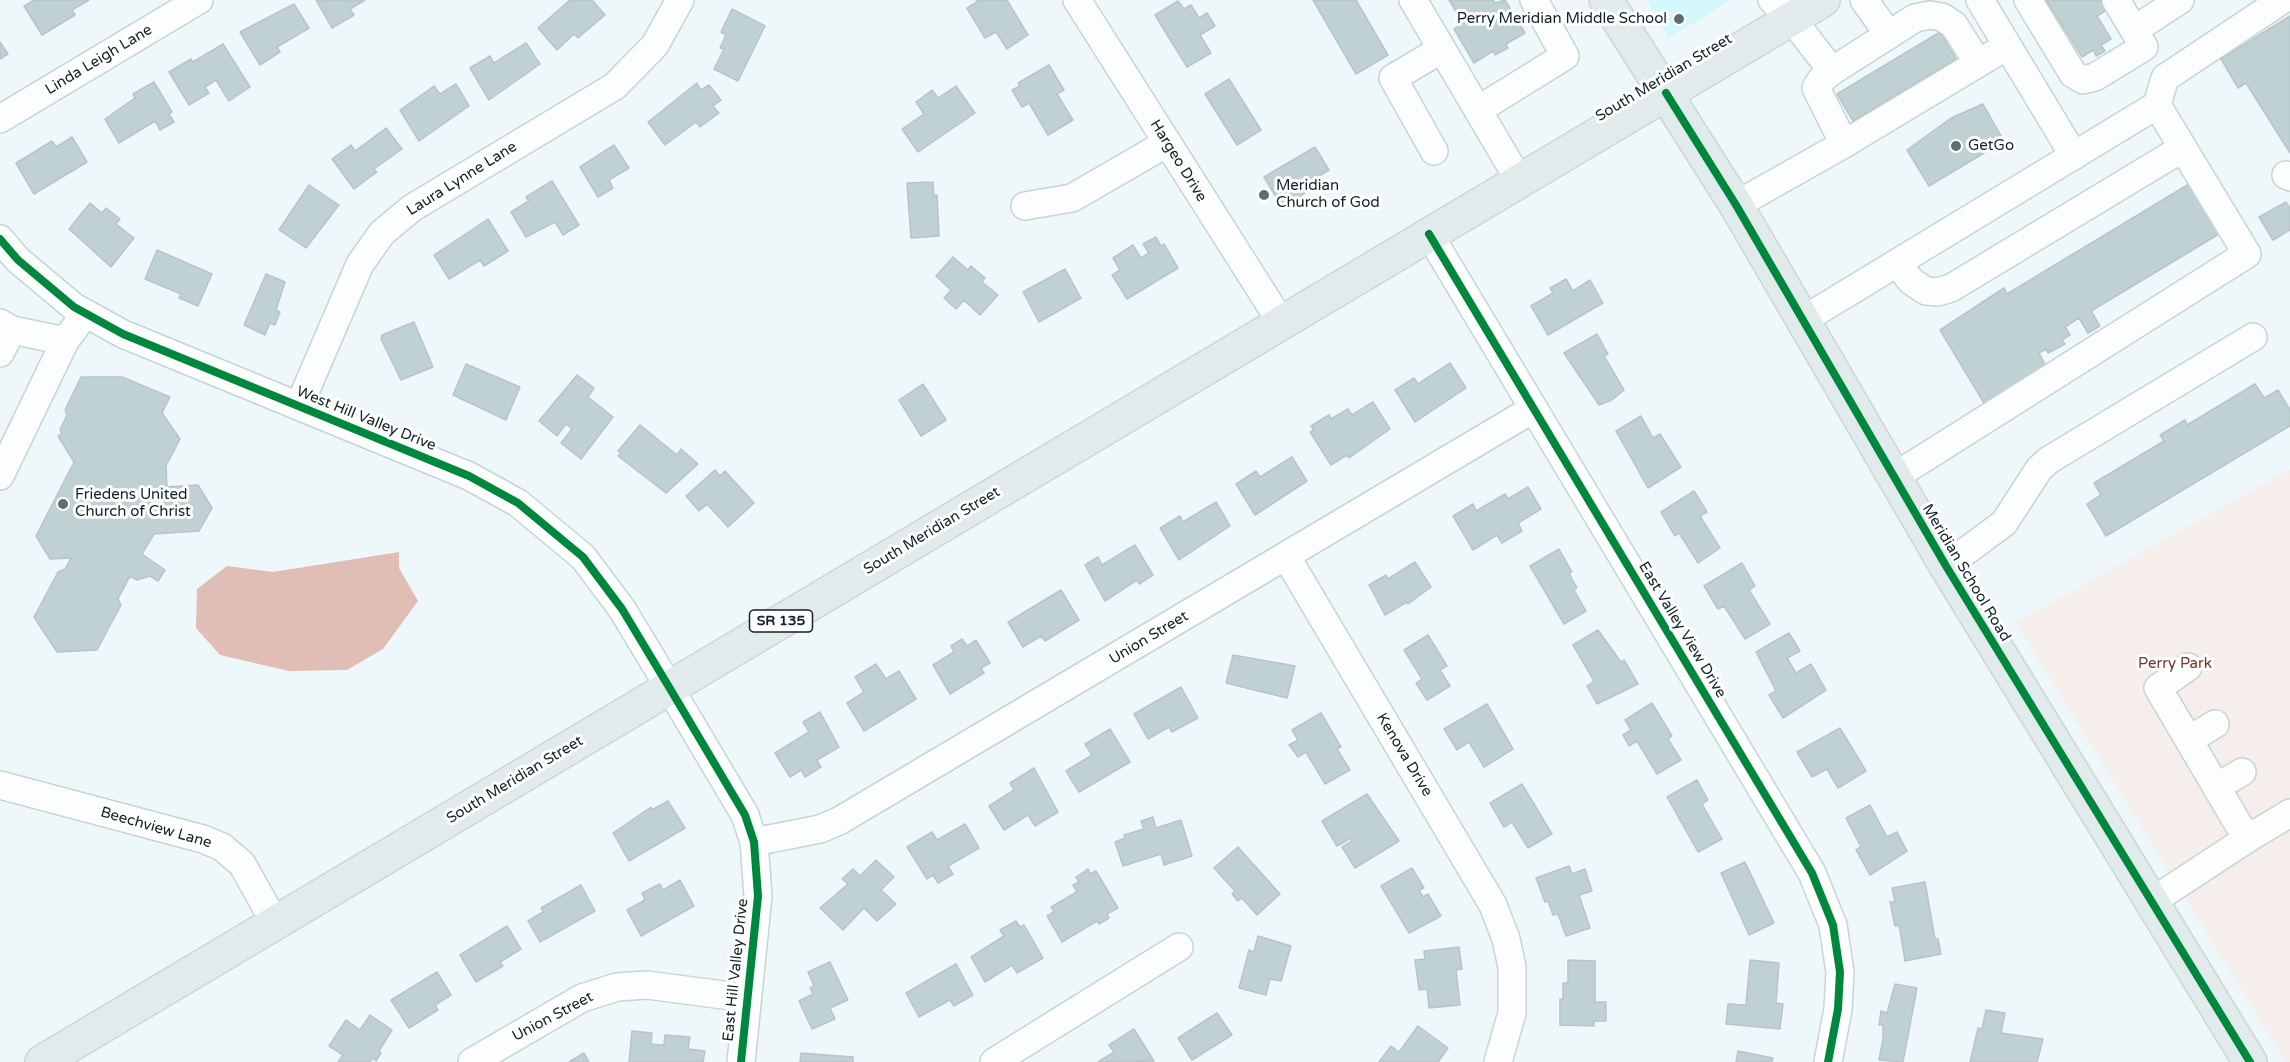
<!DOCTYPE html>
<html>
<head>
<meta charset="utf-8">
<style>
	body { margin:0 }
	canvas { display:block; background:#eef8fa }
</style>
</head>
<body>
<canvas width="2290" height="1062"></canvas>
<script>
const c = document.querySelector('canvas').getContext('2d');
c.lineJoin = 'round';
function fill(path, color) { c.fillStyle = color; c.fill(path, 'evenodd'); }
const poly = rows => new Path2D(rows.map(r => 'M' + r).join(''));
function trace(path, color, width, dash) { c.strokeStyle = color; c.lineWidth = width; c.lineCap = dash ? 'butt' : 'round'; c.setLineDash(dash || []); c.stroke(path); }
function drawText(font, color, halo, rows, align = 'center') {
  c.font = font + ' "Varela Round",sans-serif'; c.lineWidth = 6; c.setLineDash([]); c.textBaseline = 'middle'; c.strokeStyle = halo; c.fillStyle = color; for (const [text, x, y, turn = 0] of rows) {
    c.save(); c.translate(x, y); c.rotate((+turn || 0) * Math.PI / 180); c.textAlign = isNaN(turn) ? turn : align; if (halo) c.strokeText(text, 0, 0); c.fillText(text, 0, 0); c.restore();
  }
}
const built = poly([
	[1646,0,1731,0,1669,38]
]);
const green = poly([
	[2290,469,2290,1062,2286,1062,2016,623]
]);
const water = poly([
	[399,552,399,568,418,601,383,649,347,670,289,671,220,655,196,628,197,589,227,566,273,572]
]);
const building = poly([
	[34,0,89,0,72,10,75,15,42,35,24,6,34,0],
	[316,0,365,0,350,9,354,15,332,28,316,0],
	[570,0,592,0,605,15,578,38,574,34,557,50,538,28,570,0],
	[976,0,1007,0,1028,35,1007,49,996,32,985,38,967,8,977,2,976,0],
	[1313,0,1356,0,1388,55,1356,74,1313,0],
	[1449,0,1493,0,1495,3,1505,0,1525,33,1506,44,1508,48,1495,55,1493,51,1474,63,1454,29,1463,23,1449,0],
	[2046,0,2104,0,2110,8,2097,16,2111,39,2101,45,2105,51,2096,56,2093,50,2082,57,2046,0],
	[1178,1,1184,9,1191,5,1199,18,1207,13,1215,26,1200,35,1211,53,1187,67,1155,15,1178,1],
	[294,4,309,28,277,47,280,52,260,65,240,32,294,4],
	[732,9,765,26,738,81,714,69,724,49,720,48,726,35,721,32,732,9],
	[2290,16,2290,153,2246,83,2238,88,2221,59,2290,16],
	[1940,32,1956,59,1853,121,1837,94,1940,32],
	[0,42,8,54,0,59,0,42],
	[526,43,540,64,489,100,470,68,490,56,494,63,526,43],
	[223,44,250,87,229,101,216,80,205,87,209,93,189,105,169,72,191,59,193,62,223,44],
	[1049,65,1064,90,1057,94,1073,120,1048,135,1029,103,1022,107,1012,90,1020,86,1018,83,1049,65],
	[1229,79,1261,130,1237,145,1205,94,1229,79],
	[154,82,172,112,169,114,174,122,160,130,155,121,119,143,105,119,135,98,133,94,154,82],
	[697,83,701,90,709,85,721,100,713,106,719,113,700,127,696,122,665,145,648,122,697,83],
	[456,84,469,106,419,141,400,110,434,86,440,94,456,84],
	[956,86,975,113,918,152,902,129,924,114,916,102,932,90,938,98,956,86],
	[1983,104,2004,141,1929,186,1907,150,1951,118,1983,104],
	[386,128,402,149,374,169,377,172,354,189,332,159,351,145,355,151,386,128],
	[72,137,87,162,34,194,16,163,52,141,56,147,72,137],
	[614,145,629,168,609,180,613,188,598,197,580,167,614,145],
	[1315,147,1329,170,1302,186,1305,193,1282,207,1264,177,1315,147],
	[552,181,579,225,563,235,555,222,526,237,511,212,529,201,526,197,552,181],
	[933,182,934,196,937,195,939,236,911,238,907,183,933,182],
	[2189,184,2219,234,2091,311,2100,326,2088,333,2079,318,2065,327,2070,335,2062,340,2065,344,2048,353,2046,349,2039,353,2046,366,1984,403,1940,330,2004,288,2007,294,2189,184],
	[309,185,339,205,306,248,279,230,309,185],
	[2286,202,2290,208,2290,230,2273,240,2259,217,2286,202],
	[90,203,102,213,106,208,120,219,116,224,134,238,111,267,69,229,90,203],
	[488,219,508,251,484,266,480,260,449,279,434,255,488,219],
	[1156,237,1161,246,1164,244,1178,268,1127,299,1112,275,1120,270,1113,258,1133,245,1141,258,1149,253,1143,244,1156,237],
	[157,250,212,274,198,306,179,298,181,294,145,279,157,250],
	[953,257,968,270,971,266,985,278,982,282,998,295,980,315,964,300,956,309,944,298,951,290,936,276,953,257],
	[1065,269,1081,298,1039,322,1023,292,1065,269],
	[266,274,285,282,276,310,280,312,275,325,270,323,265,335,244,325,266,274],
	[1566,279,1573,291,1590,280,1603,303,1548,335,1531,306,1553,293,1550,288,1566,279],
	[414,322,433,367,401,380,381,339,382,335,414,322],
	[1597,334,1608,354,1604,356,1624,390,1612,400,1599,405,1564,353,1597,334],
	[1450,363,1466,388,1415,422,1395,390,1414,378,1418,384,1450,363],
	[466,364,520,387,506,420,453,395,466,364],
	[577,375,594,388,588,397,613,417,581,459,561,443,572,429,566,424,557,436,539,421,577,375],
	[81,377,122,377,170,397,162,413,180,439,166,466,167,487,198,485,212,508,199,531,154,534,142,554,165,570,158,581,150,576,137,580,130,576,118,599,121,605,97,650,57,652,34,617,58,572,65,569,71,558,50,559,36,536,74,462,58,436,62,434,60,430,67,415,65,410,81,377],
	[923,384,946,420,921,436,899,400,923,384],
	[2255,384,2264,398,2278,390,2290,410,2290,426,2106,536,2087,504,2101,495,2094,483,2164,441,2160,435,2185,420,2187,425,2255,384],
	[1373,402,1390,429,1349,458,1347,455,1331,465,1310,432,1314,430,1311,426,1329,415,1331,419,1348,409,1352,415,1373,402],
	[1641,416,1653,438,1660,434,1681,467,1648,488,1616,431,1641,416],
	[640,425,677,455,681,449,698,464,666,493,618,456,621,453,618,451,640,425],
	[1292,457,1307,481,1255,515,1236,484,1256,471,1260,477,1292,457],
	[715,470,720,476,725,471,754,503,728,527,707,504,699,511,686,496,715,470],
	[1528,487,1541,509,1518,523,1522,531,1502,543,1497,535,1473,550,1453,516,1473,504,1476,511,1505,494,1508,499,1528,487],
	[1694,491,1707,512,1700,516,1720,548,1698,563,1679,533,1675,536,1661,512,1694,491],
	[1216,502,1230,526,1179,560,1160,528,1180,516,1183,522,1216,502],
	[1135,545,1153,575,1139,584,1137,580,1105,601,1085,565,1098,557,1102,565,1135,545],
	[1559,549,1572,572,1569,573,1577,588,1574,590,1586,611,1564,624,1530,566,1559,549],
	[1415,562,1431,587,1408,604,1407,602,1385,615,1369,585,1386,575,1388,579,1415,562],
	[1742,563,1755,586,1749,590,1770,624,1745,639,1724,606,1718,609,1704,586,1742,563],
	[1061,590,1079,620,1045,641,1041,636,1023,647,1008,622,1061,590],
	[1598,630,1621,662,1624,660,1638,684,1597,704,1587,686,1594,681,1573,645,1598,630],
	[1789,633,1800,651,1787,658,1796,673,1811,664,1826,690,1783,718,1769,695,1776,691,1756,652,1789,633],
	[1428,635,1447,666,1440,670,1450,686,1427,700,1416,683,1422,679,1404,650,1428,635],
	[962,639,967,646,976,640,990,663,981,668,984,673,950,694,933,665,954,652,951,646,962,639],
	[1233,655,1295,666,1287,698,1226,683,1233,655],
	[876,664,886,679,899,671,916,699,864,731,847,703,864,692,855,677,876,664],
	[1181,687,1198,718,1172,732,1169,727,1148,739,1134,714,1181,687],
	[1652,703,1672,736,1668,739,1681,760,1657,774,1637,741,1629,746,1623,735,1631,730,1625,720,1652,703],
	[1487,704,1513,749,1484,767,1469,742,1457,750,1444,729,1487,704],
	[820,712,839,747,817,760,821,767,805,777,801,770,790,777,775,753,809,732,803,722,820,712],
	[1321,713,1341,747,1337,749,1350,770,1325,784,1306,752,1298,757,1289,745,1298,740,1292,730,1321,713],
	[1840,728,1866,771,1838,788,1827,769,1812,777,1797,752,1840,728],
	[1110,729,1130,762,1079,792,1066,771,1092,755,1085,744,1110,729],
	[1034,768,1058,812,1035,826,1028,815,1004,830,989,806,1014,790,1010,783,1034,768],
	[1697,780,1708,800,1702,804,1722,839,1698,852,1667,797,1697,780],
	[1522,784,1552,834,1528,848,1512,822,1504,827,1490,803,1522,784],
	[1367,794,1399,841,1355,868,1342,847,1352,841,1351,838,1337,846,1322,821,1367,794],
	[668,801,685,828,629,861,613,833,651,807,652,810,668,801],
	[1870,805,1887,837,1897,832,1907,851,1870,875,1856,850,1861,847,1846,818,1870,805],
	[1153,817,1156,828,1181,820,1192,856,1164,865,1161,854,1123,866,1115,842,1125,838,1124,835,1144,829,1141,821,1153,817],
	[965,824,979,848,948,866,953,874,938,883,933,875,927,879,907,847,932,832,937,840,965,824],
	[1238,847,1280,894,1257,915,1242,898,1238,901,1232,894,1235,891,1214,868,1238,847],
	[876,860,894,877,881,890,896,904,877,921,864,908,843,930,820,908,848,884,842,879,853,869,860,876,876,860],
	[1745,862,1774,923,1749,935,1721,873,1745,862],
	[1569,866,1572,874,1585,869,1592,891,1579,895,1590,928,1566,936,1558,914,1553,915,1548,901,1545,902,1536,878,1569,866],
	[1412,868,1424,888,1419,890,1423,897,1428,894,1441,916,1409,933,1381,886,1412,868],
	[1088,869,1090,874,1096,871,1118,908,1107,914,1109,918,1099,924,1097,921,1062,942,1047,916,1054,912,1051,907,1077,892,1073,885,1079,882,1076,877,1088,869],
	[680,880,694,906,641,936,627,910,645,900,642,893,660,884,663,890,680,880],
	[1925,882,1935,939,1938,939,1941,954,1905,961,1899,925,1895,926,1890,902,1895,902,1892,888,1925,882],
	[581,885,595,911,540,942,528,921,543,912,541,908,581,885],
	[1016,921,1020,927,1024,925,1043,958,1017,973,1012,965,985,982,971,957,1004,936,1000,930,1016,921],
	[507,926,521,949,500,962,503,966,476,982,460,955,507,926],
	[1258,936,1291,946,1281,981,1270,979,1266,995,1239,988,1249,950,1254,952,1258,936],
	[1459,947,1462,969,1456,970,1460,1005,1429,1008,1427,989,1419,990,1415,960,1425,959,1424,951,1459,947],
	[1568,960,1595,961,1595,1002,1606,1002,1606,1021,1594,1021,1594,1026,1560,1025,1560,999,1563,999,1563,983,1568,983,1568,960],
	[1750,960,1779,963,1776,1003,1783,1004,1780,1029,1726,1024,1728,1004,1746,1005,1750,960],
	[830,962,848,1000,830,1008,835,1019,812,1029,799,1001,813,994,810,988,814,986,808,972,830,962],
	[956,964,973,995,954,1006,950,1000,919,1017,906,993,956,964],
	[437,972,451,995,435,1005,438,1010,409,1028,391,1000,437,972],
	[1895,984,1917,988,1903,1062,1879,1060,1883,1039,1883,1025,1879,1025,1881,1011,1887,1013,1895,984],
	[1986,1010,2005,1013,2001,1033,2043,1039,2037,1062,1970,1062,1978,1028,1982,1029,1986,1010],
	[1217,1013,1232,1035,1192,1060,1178,1038,1217,1013],
	[370,1015,392,1030,379,1051,381,1053,376,1061,373,1058,370,1062,338,1062,343,1055,329,1046,346,1020,360,1030,370,1015],
	[1418,1026,1448,1048,1438,1062,1379,1062,1391,1046,1399,1052,1418,1026],
	[1134,1029,1154,1061,1098,1062,1114,1052,1109,1045,1134,1029],
	[632,1031,652,1033,651,1044,664,1045,665,1035,690,1037,688,1049,705,1051,703,1062,629,1062,632,1031],
	[1738,1051,1773,1058,1772,1062,1736,1062,1738,1051],
	[584,1053,589,1062,569,1062,584,1053],
	[801,1053,853,1057,853,1062,800,1062,801,1053]
]);
const minor = poly([
	[1077,0,1281,322],
	[1413,0,1519,180],
	[1772,0,1792,19,1832,71],
	[1864,0,1889,35],
	[1980,0,2074,156],
	[2028,0,2073,74,2083,80,2095,77,2144,47,2116,0],
	[2134,30,2180,0],
	[2157,105,2165,78,2282,0],
	[1478,110,1565,56,1534,0],
	[0,119,199,0],
	[1844,144,1816,88,1821,80,1832,71,1915,18,1930,15,1942,17,1954,25,1978,63],
	[1434,151,1393,78,1442,49],
	[2286,175,2290,177],
	[1736,205,1844,144,2007,46],
	[1025,206,1072,198,1167,143],
	[1429,234,1812,873,1833,925,1840,972,1838,1009,1828,1062],
	[0,239,18,260,74,307,123,334,469,476,518,503,583,557,622,609,669,687,745,815,754,842,758,896,741,1062],
	[1897,263,1911,281,1926,291,1938,292,1951,288,2183,148],
	[1803,320,2157,105,2247,254,1894,477],
	[0,323,12,330,65,341],
	[0,353,12,330],
	[299,406,360,264,382,233,412,208,615,86,655,45,680,0],
	[0,476,65,341,85,314],
	[1286,556,1493,905,1506,939,1512,967,1512,1013,1498,1062],
	[1946,566,2004,523,2039,469,2049,460,2253,337],
	[2188,667,2158,688,2247,839,2290,813],
	[2189,740,2215,724],
	[0,785,203,839,222,847,242,864,275,923],
	[2217,787,2242,772],
	[754,842,820,829,839,821,1533,409],
	[2151,902,2247,839],
	[472,1062,582,998,617,987,647,985,746,998],
	[994,1062,1179,947]
]);
const major = poly([
	[1606,0,1736,205,1946,566,2250,1062],
	[42,1062,1823,0]
]);
const cycleway = poly([
	[1666,93,1736,205,1946,566,2250,1062],
	[1429,234,1812,873,1833,925,1840,972,1838,1009,1828,1062],
	[0,239,18,260,74,307,123,334,469,476,518,503,583,557,622,609,669,687,745,815,754,842,758,896,741,1062]
]);
const markers = [
	[1679,19,6,"#5e6d6f"],
	[1956,146,6,"#5e6d6f"],
	[1264,195,6,"#5e6d6f"],
	[63,504,6,"#5e6d6f"]
];
const shields = [
	[781,621,63]
];
const shieldNames = [
	["SR 135",781,621]
];
const poiNames = [
	["Perry Meridian Middle School",1667,19,"right"],
	["GetGo",1968,146],
	["Meridian",1276,186],
	["Church of God",1276,203],
	["Friedens United",75,495],
	["Church of Christ",75,512]
];
const streetNames = [
	["Linda Leigh Lane",99,60,-31],
	["South Meridian Street",1664,78,-31],
	["Hargeo Drive",1178,161,58],
	["Laura Lynne Lane",462,179,-32],
	["West Hill Valley Drive",366,419,22],
	["South Meridian Street",932,531,-31],
	["Meridian School Road",1966,573,59],
	["East Valley View Drive",1682,630,59],
	["Union Street",1149,638,-31],
	["Kenova Drive",1404,755,59],
	["South Meridian Street",515,780,-31],
	["Beechview Lane",156,828,16],
	["East Hill Valley Drive",736,970,-84],
	["Union Street",553,1017,-28]
];
const parkNames = [
	["Perry Park",2175,664]
];
fill(built, '#d4f7fc');
fill(green, '#f5eeeb');
fill(water, '#e0bdb5');
fill(building, '#c0d1d4');
trace(building, '#b8c4c6', 1.5);
trace(minor, '#c6d4d6', 30);
trace(major, '#cdd5d6', 36);
trace(minor, '#fcfefe', 27);
trace(major, '#e2ebec', 33);
trace(cycleway, '#00873e', 8);
for (const [x, y, r, color] of markers) { const dot = new Path2D(); dot.arc(x, y, r, 0, 2 * Math.PI); c.fillStyle = color; c.fill(dot); trace(dot, '#fff', 2); }
for (const [x, y, w] of shields) { const box = new Path2D(); box.roundRect(x - w / 2, y - 11, w, 22, 4.5); c.fillStyle = '#fff'; c.fill(box); trace(box, '#102224', 1.5); }
drawText('bold 14px', '#102224', null, shieldNames);
drawText('15px', '#102224', '#fff', poiNames, 'left');
drawText('15px', '#102224', '#fff', streetNames);
drawText('15px', '#783527', '#fff', parkNames);
</script>
</body>
</html>
